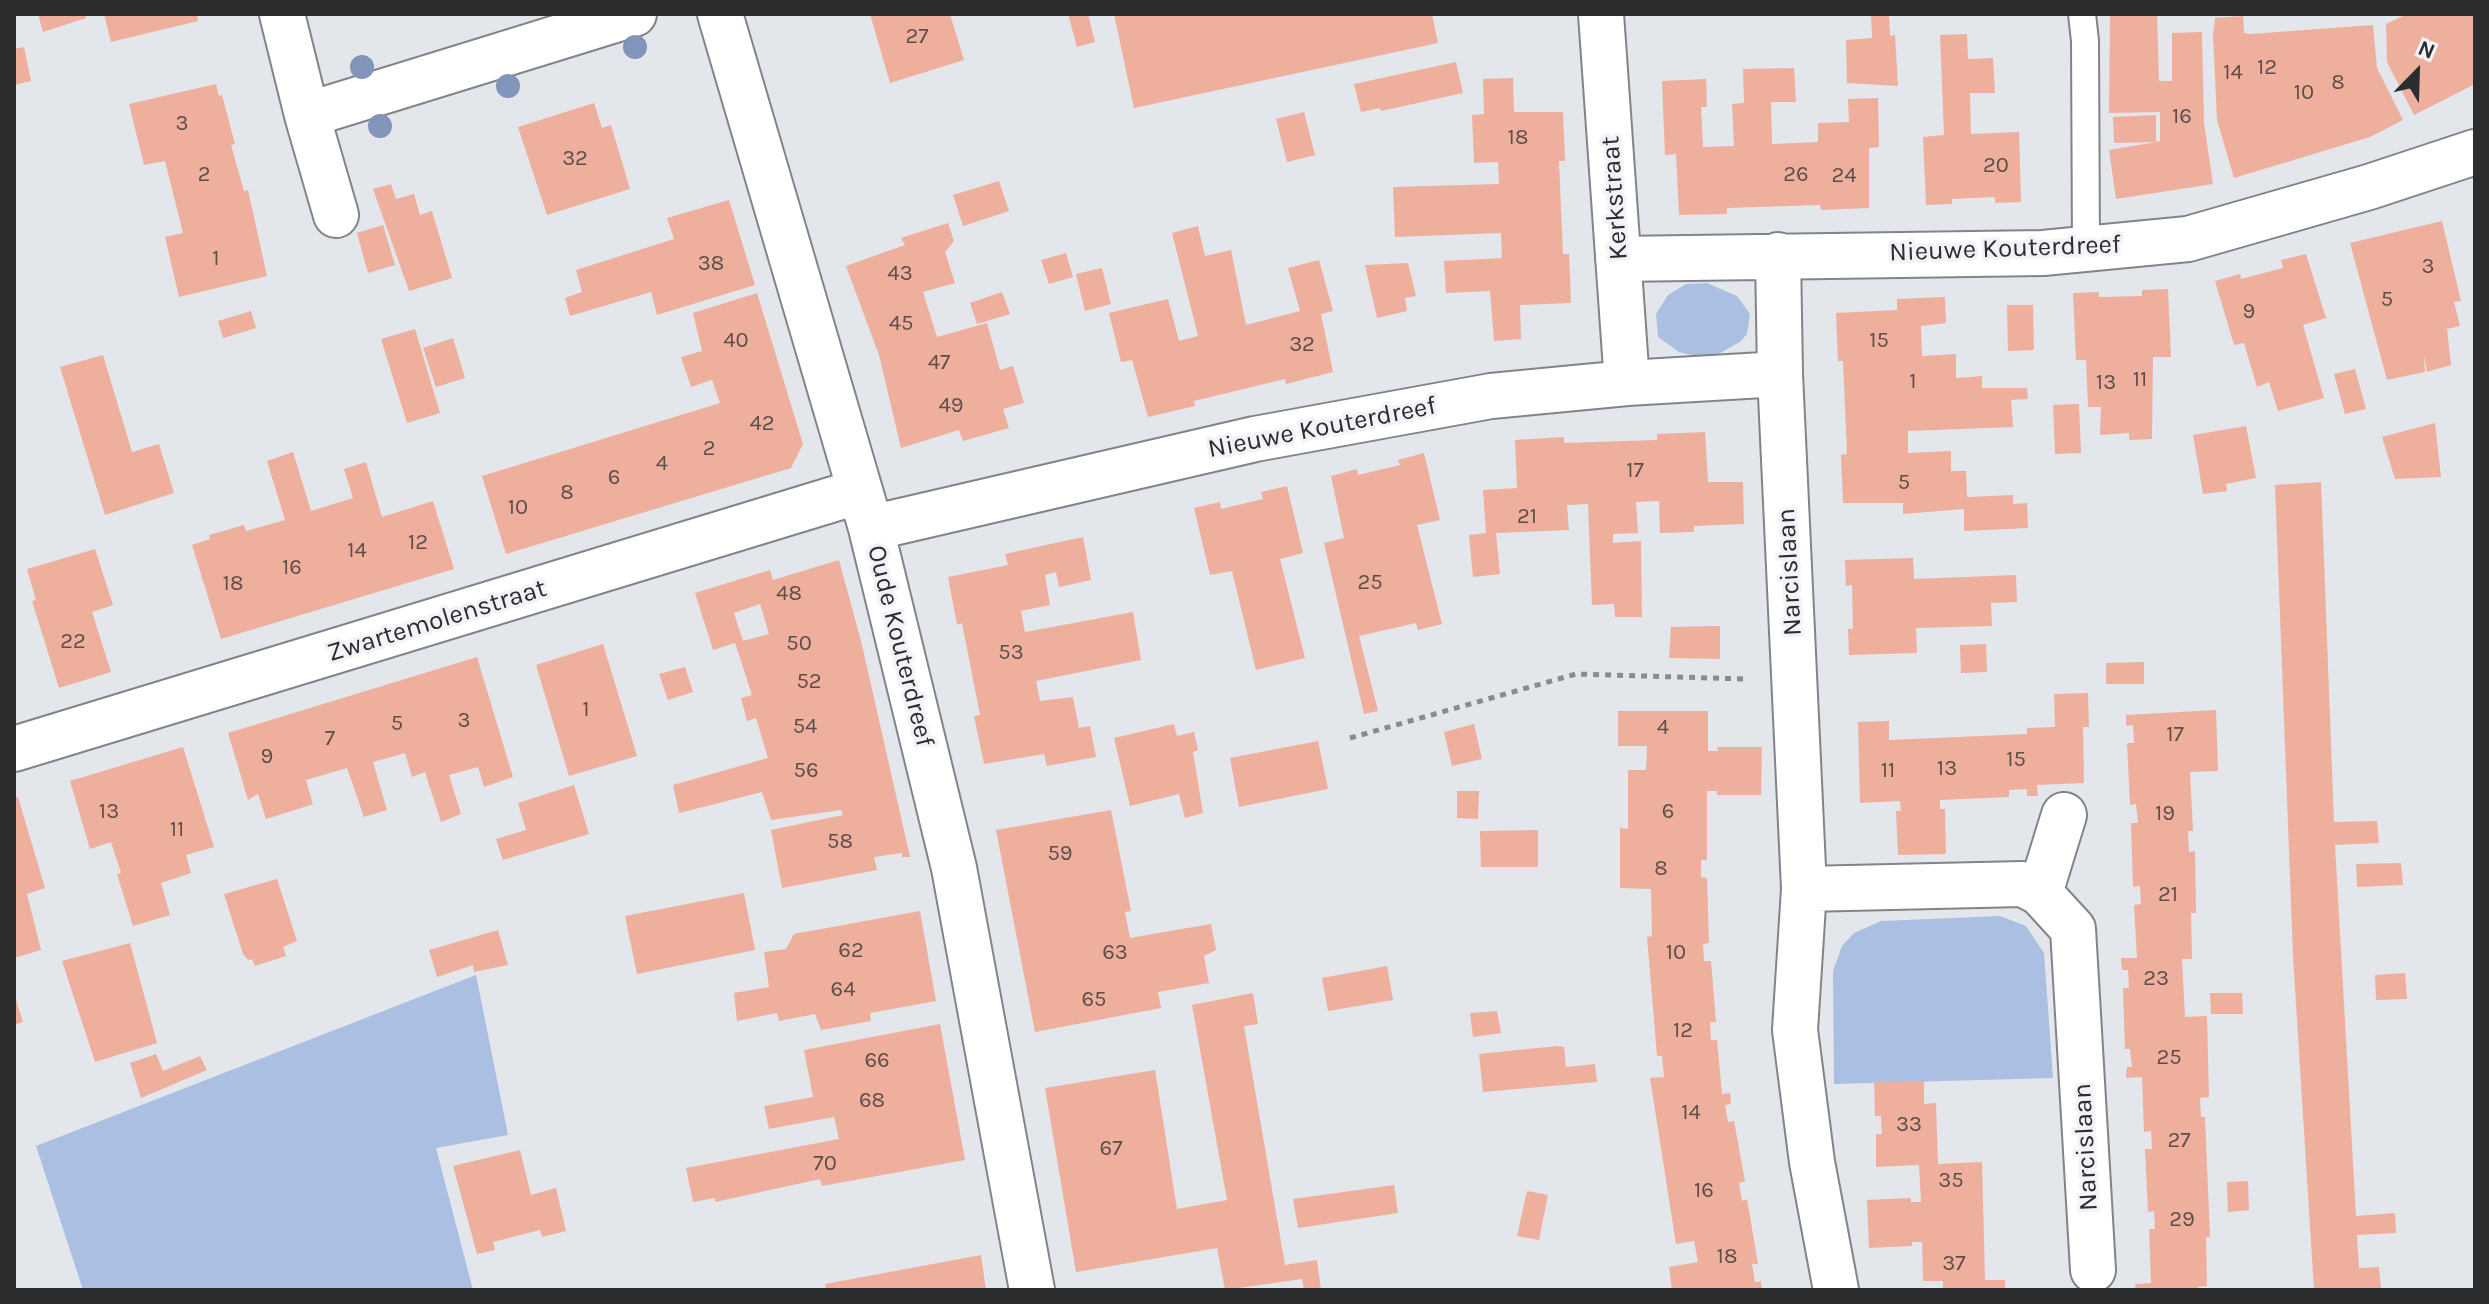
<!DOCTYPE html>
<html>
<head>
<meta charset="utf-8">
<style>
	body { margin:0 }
	#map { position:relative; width:2489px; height:1304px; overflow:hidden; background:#e3e6eb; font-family:Karla,sans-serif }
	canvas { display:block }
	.frame { position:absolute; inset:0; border:16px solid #2c2d2f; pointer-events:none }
	.north { position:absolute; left:2377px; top:32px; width:80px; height:80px; -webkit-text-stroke:6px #f1f3f8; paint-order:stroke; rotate:23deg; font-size:22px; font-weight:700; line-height:32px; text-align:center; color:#2c2d2f }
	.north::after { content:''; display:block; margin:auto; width:28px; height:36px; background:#2c2d2f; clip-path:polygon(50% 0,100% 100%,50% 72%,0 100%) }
</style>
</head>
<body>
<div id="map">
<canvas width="2489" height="1304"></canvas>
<div class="frame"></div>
<div class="north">N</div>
</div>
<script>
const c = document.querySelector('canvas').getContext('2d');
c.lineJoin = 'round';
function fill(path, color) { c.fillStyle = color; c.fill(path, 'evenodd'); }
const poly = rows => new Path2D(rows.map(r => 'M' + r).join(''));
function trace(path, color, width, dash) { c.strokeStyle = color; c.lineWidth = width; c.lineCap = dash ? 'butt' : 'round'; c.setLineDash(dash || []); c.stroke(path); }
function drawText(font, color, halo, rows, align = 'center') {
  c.font = font + ' Karla,sans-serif'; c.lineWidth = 7; c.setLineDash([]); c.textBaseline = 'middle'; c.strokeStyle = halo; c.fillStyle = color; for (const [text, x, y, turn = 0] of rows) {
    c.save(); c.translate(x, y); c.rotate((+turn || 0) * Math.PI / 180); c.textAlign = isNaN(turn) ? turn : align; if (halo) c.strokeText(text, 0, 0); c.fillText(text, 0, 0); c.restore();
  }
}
const green = poly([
	[1707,283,1737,296,1750,314,1747,334,1740,342,1709,359,1679,352,1658,337,1656,314,1668,295,1686,284],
	[2000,916,2026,926,2044,953,2053,1078,1834,1084,1833,971,1842,946,1854,933,1881,921],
	[476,975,508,1135,436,1148,473,1290,83,1290,36,1146]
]);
const building = poly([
	[38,14,86,14,86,18,43,32],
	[104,14,197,14,198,21,111,42],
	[870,14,950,14,964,60,890,83],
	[1068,14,1088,14,1095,42,1077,47],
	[1114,14,1432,14,1438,43,1134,108],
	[1871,14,1889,14,1890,36,1895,35,1898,86,1847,83,1846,40,1872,38],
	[2110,14,2157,14,2159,81,2172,81,2172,33,2202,32,2204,123,2213,184,2116,199,2109,150,2156,142,2114,143,2113,117,2156,115,2156,142,2160,141,2160,112,2109,113],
	[2407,14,2475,14,2475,84,2414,115,2387,62,2386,24],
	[2243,16,2244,33,2250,34,2373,25,2377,68,2403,120,2370,137,2234,178,2217,120,2213,35,2215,18],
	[1967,34,1968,59,1993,58,1995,93,1970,93,1971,134,2019,132,2021,202,1995,203,1995,197,1952,199,1952,204,1926,205,1923,137,1944,135,1940,35],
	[24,47,31,81,14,85,14,49],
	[1456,62,1463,93,1381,111,1380,108,1361,112,1354,84],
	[1794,68,1796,102,1771,102,1772,144,1818,142,1818,123,1849,122,1848,99,1878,98,1879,147,1869,148,1869,208,1821,210,1820,205,1727,208,1727,214,1679,215,1676,154,1665,155,1662,81,1706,79,1707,107,1701,107,1703,147,1734,146,1732,104,1744,103,1743,69],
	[1513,78,1514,112,1563,112,1565,161,1559,161,1563,254,1569,254,1571,303,1520,305,1521,339,1494,341,1490,291,1446,293,1444,261,1502,258,1501,233,1395,237,1393,187,1499,184,1498,162,1474,163,1472,115,1484,114,1483,79],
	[216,84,219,96,222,95,235,144,231,145,244,191,248,190,267,276,179,297,165,237,183,233,165,161,144,165,129,104],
	[594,103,602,128,611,125,630,189,547,215,518,127],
	[1304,112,1315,155,1287,162,1276,119],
	[999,181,1009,211,963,226,953,195],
	[391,184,396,199,414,194,420,215,432,211,452,278,409,291,373,189],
	[729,200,755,285,657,315,651,292,570,316,565,298,582,292,576,270,674,239,667,218],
	[2442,221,2461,301,2454,302,2460,326,2447,329,2451,365,2427,372,2424,355,2425,372,2387,380,2350,243],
	[948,223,954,241,945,252,955,283,923,292,937,337,987,323,1000,370,1013,366,1024,403,1003,409,1009,428,963,441,959,430,901,448,879,355,846,266,905,245,901,238],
	[383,225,395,265,368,273,357,233],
	[1198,226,1205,256,1231,250,1246,325,1300,311,1288,268,1319,260,1333,311,1321,314,1333,372,1286,384,1285,379,1194,401,1195,406,1148,417,1132,360,1121,362,1109,313,1168,299,1179,341,1198,336,1172,233],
	[1066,253,1073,277,1049,284,1041,260],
	[2306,254,2326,318,2303,325,2324,398,2278,411,2269,382,2257,387,2244,343,2234,345,2215,281,2240,274,2241,279,2283,268,2281,260],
	[1408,263,1416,296,1405,298,1407,311,1377,318,1365,265],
	[1102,268,1111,304,1085,311,1076,274],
	[2168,289,2171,357,2153,357,2152,439,2129,440,2129,433,2100,435,2101,407,2088,407,2086,360,2076,360,2073,293,2099,292,2099,297,2142,296,2142,290],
	[1002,292,1010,314,977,324,970,303],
	[757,293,803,444,791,468,506,554,482,476,720,403,712,380,691,387,681,357,702,351,693,313],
	[1945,297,1946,323,1921,326,1922,356,1956,354,1956,378,1982,376,1982,388,2027,388,2028,399,2011,400,2013,427,1908,431,1908,453,1951,451,1951,471,1966,471,1967,497,2013,495,2013,504,2027,503,2028,528,1964,531,1964,509,1903,514,1903,503,1843,503,1841,455,1847,454,1843,361,1838,361,1836,313,1897,310,1897,299],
	[2007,305,2033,305,2034,350,2008,351],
	[251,311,256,328,223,338,218,321],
	[415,329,440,413,407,423,381,339],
	[453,338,465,378,436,387,423,348],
	[103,355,132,452,159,444,174,493,105,515,60,367],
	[2355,369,2366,409,2345,414,2334,374],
	[2079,404,2081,453,2055,454,2053,405],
	[2435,423,2441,477,2395,479,2382,437],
	[2246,426,2256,478,2226,484,2227,491,2203,494,2193,435],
	[1705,432,1708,482,1743,482,1744,524,1694,526,1694,532,1660,533,1659,501,1636,502,1638,533,1613,534,1613,543,1641,541,1642,617,1615,617,1614,604,1592,605,1588,504,1567,505,1569,530,1496,533,1500,574,1473,577,1469,535,1486,533,1483,490,1517,488,1515,440,1564,437,1564,443,1657,440,1657,434],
	[293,452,311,511,353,498,344,469,366,462,382,517,433,501,454,569,221,639,192,545,210,539,209,535,244,525,246,531,285,520,267,461],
	[1424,453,1440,520,1417,525,1442,624,1418,630,1416,623,1359,636,1378,711,1364,714,1324,543,1344,538,1331,476,1357,469,1358,475,1400,465,1398,460],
	[2321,482,2334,822,2377,821,2379,843,2335,845,2356,1216,2395,1213,2396,1233,2357,1235,2359,1268,2379,1267,2381,1290,2314,1290,2293,956,2275,485],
	[1287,486,1303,553,1280,559,1305,658,1256,670,1232,571,1210,575,1194,508,1220,502,1221,509,1263,499,1261,492],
	[1083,537,1091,580,1059,587,1056,572,1045,575,1050,605,1021,611,1025,632,1133,612,1141,660,1036,681,1040,701,1073,697,1079,728,1090,726,1096,757,1047,766,1044,754,984,764,974,716,980,715,962,623,957,625,948,577,1008,565,1005,554],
	[95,549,113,605,92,612,111,672,59,688,32,601,36,600,27,569],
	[1913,558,1914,579,2016,575,2017,602,1991,603,1992,626,1916,628,1917,653,1849,655,1848,629,1853,629,1852,585,1846,586,1845,560],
	[839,560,862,645,910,857,902,857,902,853,874,857,877,870,782,888,771,830,843,815,841,810,771,820,762,792,679,813,673,785,768,758,756,718,747,721,741,698,752,695,735,643,713,650,695,593,770,570,773,580],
	[760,604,769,634,743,641,734,613],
	[1720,626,1720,659,1669,658,1671,627],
	[603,644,637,756,569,776,536,665],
	[1986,644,1987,672,1961,673,1960,645],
	[477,657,513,777,484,787,478,767,449,775,461,814,441,822,425,772,412,777,405,753,373,762,387,810,364,817,347,768,306,780,313,804,298,809,266,819,258,794,248,800,228,733],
	[2144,662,2144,684,2106,684,2106,663],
	[685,667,693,692,668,700,659,674],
	[2088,693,2089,727,2083,727,2084,783,2037,785,2038,796,2027,796,2027,789,2009,790,2009,797,1940,800,1940,809,1945,809,1946,854,1898,855,1896,811,1901,811,1900,801,1860,803,1858,722,1889,721,1889,740,2027,734,2027,728,2055,727,2054,694],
	[2216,710,2218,771,2190,772,2193,831,2188,831,2189,852,2195,851,2196,913,2191,913,2192,959,2182,959,2185,1017,2207,1016,2209,1097,2200,1098,2201,1117,2205,1117,2210,1237,2206,1237,2207,1286,2198,1287,2198,1290,2136,1290,2135,1284,2151,1283,2149,1229,2155,1229,2154,1211,2148,1212,2145,1149,2152,1149,2151,1131,2144,1132,2142,1077,2126,1078,2127,1067,2132,1067,2130,1049,2125,1049,2123,988,2129,988,2128,970,2122,970,2121,958,2137,958,2134,905,2141,904,2140,886,2133,887,2131,823,2138,823,2136,804,2130,805,2127,743,2134,743,2133,725,2126,726,2126,715],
	[1618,711,1708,711,1708,751,1718,751,1717,747,1762,747,1761,795,1717,795,1717,791,1707,791,1707,860,1701,860,1701,877,1707,878,1709,943,1703,944,1704,961,1711,961,1716,1022,1710,1022,1711,1040,1717,1040,1722,1094,1730,1093,1731,1104,1725,1105,1728,1122,1734,1121,1745,1181,1739,1183,1742,1201,1747,1199,1758,1264,1752,1264,1755,1282,1761,1281,1762,1290,1672,1290,1669,1267,1698,1262,1694,1241,1676,1244,1650,1078,1664,1077,1662,1056,1657,1056,1647,937,1652,936,1651,889,1620,888,1620,828,1628,829,1628,770,1646,770,1647,746,1618,746],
	[1174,724,1177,736,1194,732,1198,750,1193,752,1203,813,1185,818,1179,794,1130,806,1114,738],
	[1474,724,1482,759,1452,766,1444,732],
	[1318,741,1328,789,1239,807,1230,758],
	[183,747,214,847,186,855,191,873,161,883,170,915,133,926,117,874,121,873,111,842,90,849,70,781],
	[574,785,589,834,503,860,496,839,526,830,518,803],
	[1457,791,1479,791,1478,819,1457,818],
	[18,797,45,888,27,894,41,950,14,958,14,798],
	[1111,810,1131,911,1125,912,1130,938,1211,924,1216,950,1204,956,1209,983,1158,992,1161,1008,1035,1032,996,830],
	[1538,830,1538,867,1481,867,1480,831],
	[2401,863,2403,885,2357,887,2356,864],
	[277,879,297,941,283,947,286,956,255,966,252,959,248,960,243,954,224,894],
	[744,893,755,950,637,974,625,916],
	[920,911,936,1001,870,1013,871,1021,821,1030,815,1014,779,1021,777,1013,737,1021,734,993,769,987,764,952,786,949,794,934],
	[498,930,508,965,474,972,473,965,437,977,429,950],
	[130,943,157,1043,95,1062,62,961],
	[1387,966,1393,1000,1328,1011,1322,978],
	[2405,973,2407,999,2376,1000,2375,975],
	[14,993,23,1022,14,1025],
	[1253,993,1258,1024,1244,1026,1285,1265,1317,1260,1321,1290,1304,1290,1302,1279,1225,1290,1217,1248,1076,1272,1045,1088,1155,1070,1177,1209,1227,1200,1192,1005],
	[2210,993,2242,993,2243,1014,2211,1014],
	[1497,1011,1501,1033,1473,1037,1470,1013],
	[940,1024,965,1160,822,1186,820,1179,715,1202,715,1198,693,1202,686,1168,839,1139,834,1117,769,1129,764,1106,813,1097,804,1050],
	[1557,1046,1564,1047,1566,1067,1595,1064,1597,1082,1483,1092,1479,1054],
	[156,1054,163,1071,200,1056,207,1070,141,1098,130,1063],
	[1924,1081,1924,1104,1936,1103,1938,1164,1982,1162,1985,1280,2005,1280,2005,1290,1943,1290,1943,1281,1923,1281,1922,1242,1912,1242,1912,1246,1869,1248,1867,1200,1911,1198,1911,1202,1921,1202,1919,1165,1876,1167,1876,1134,1882,1134,1881,1116,1875,1116,1874,1082],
	[520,1150,531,1195,556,1188,566,1231,542,1237,540,1230,493,1242,495,1250,477,1254,453,1166],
	[2248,1181,2249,1210,2228,1212,2227,1182],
	[1394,1185,1398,1213,1298,1228,1293,1199],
	[1527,1191,1548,1195,1539,1240,1517,1236],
	[981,1255,986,1290,826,1290,825,1284]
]);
const path = poly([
	[1350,738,1576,674,1744,679]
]);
const lane = poly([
	[2082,14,2085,41,2086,249]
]);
const street = poly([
	[282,14,307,115,634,14],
	[720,14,871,528,954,868,1032,1290],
	[1601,14,1627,383],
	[307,115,336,215],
	[1778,255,1780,374,1804,889,1795,1030,1812,1162,1836,1290],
	[1618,259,2043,253,2188,239,2369,187,2475,152],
	[871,528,1255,439,1491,396,1627,383,1780,374],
	[14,749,860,491],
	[1804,889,2023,884,2040,893,2073,929,2093,1270],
	[2040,893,2064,815]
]);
const trees = [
	[635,47],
	[362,67],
	[508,86],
	[380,126]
];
const numberNames = [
	["27",917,37],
	["12",2267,68],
	["14",2233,73],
	["8",2338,83],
	["10",2304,93],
	["16",2182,117],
	["3",182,124],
	["18",1518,138],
	["32",575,159],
	["20",1996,166],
	["2",204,175],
	["26",1796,175],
	["24",1844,176],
	["1",216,259],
	["38",711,264],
	["3",2428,267],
	["43",900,274],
	["5",2387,300],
	["9",2249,312],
	["45",901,324],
	["40",736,341],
	["15",1879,341],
	["32",1302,345],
	["47",939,363],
	["11",2140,380],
	["1",1913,382],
	["13",2106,383],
	["49",951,406],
	["42",762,424],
	["2",709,449],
	["4",662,464],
	["17",1635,471],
	["6",614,478],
	["5",1904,483],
	["8",567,493],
	["10",518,508],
	["21",1527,517],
	["12",418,543],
	["14",357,551],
	["16",292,568],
	["25",1370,583],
	["18",233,584],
	["48",789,594],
	["22",73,642],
	["50",799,644],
	["53",1011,653],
	["52",809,682],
	["1",586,710],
	["3",464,721],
	["5",397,724],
	["54",805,727],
	["4",1663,728],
	["17",2175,735],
	["7",330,739],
	["9",267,757],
	["15",2016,760],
	["13",1947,769],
	["56",806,771],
	["11",1888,771],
	["13",109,812],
	["6",1668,812],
	["19",2165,814],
	["11",177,830],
	["58",840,842],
	["59",1060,854],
	["8",1661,869],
	["21",2168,895],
	["62",851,951],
	["63",1115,953],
	["10",1676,953],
	["23",2156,979],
	["64",843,990],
	["65",1094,1000],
	["12",1683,1031],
	["25",2169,1058],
	["66",877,1061],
	["68",872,1101],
	["14",1691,1113],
	["33",1909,1125],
	["27",2179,1141],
	["67",1111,1149],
	["70",825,1164],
	["35",1951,1181],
	["16",1704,1191],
	["29",2182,1220],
	["18",1727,1257],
	["37",1954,1264]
];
const streetNames = [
	["Kerkstraat",1615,198,-94],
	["Nieuwe Kouterdreef",2005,249,-2],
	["Nieuwe Kouterdreef",1322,428,-11],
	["Narcislaan",1790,572,-93],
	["Zwartemolenstraat",437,621,-17],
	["Oude Kouterdreef",900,646,76],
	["Narcislaan",2086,1147,-93]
];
fill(green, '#abbfe2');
fill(building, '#efaf9d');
trace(lane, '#818488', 30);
trace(street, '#818488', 48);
trace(path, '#898b8f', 5, [6, 6]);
trace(lane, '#fff', 26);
trace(street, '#fff', 44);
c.fillStyle = '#8194b9';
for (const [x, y] of trees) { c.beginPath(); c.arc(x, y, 12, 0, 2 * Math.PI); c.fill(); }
drawText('22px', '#5d4e4a', null, numberNames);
drawText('26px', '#2c2d2f', '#f1f3f8', streetNames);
</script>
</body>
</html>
